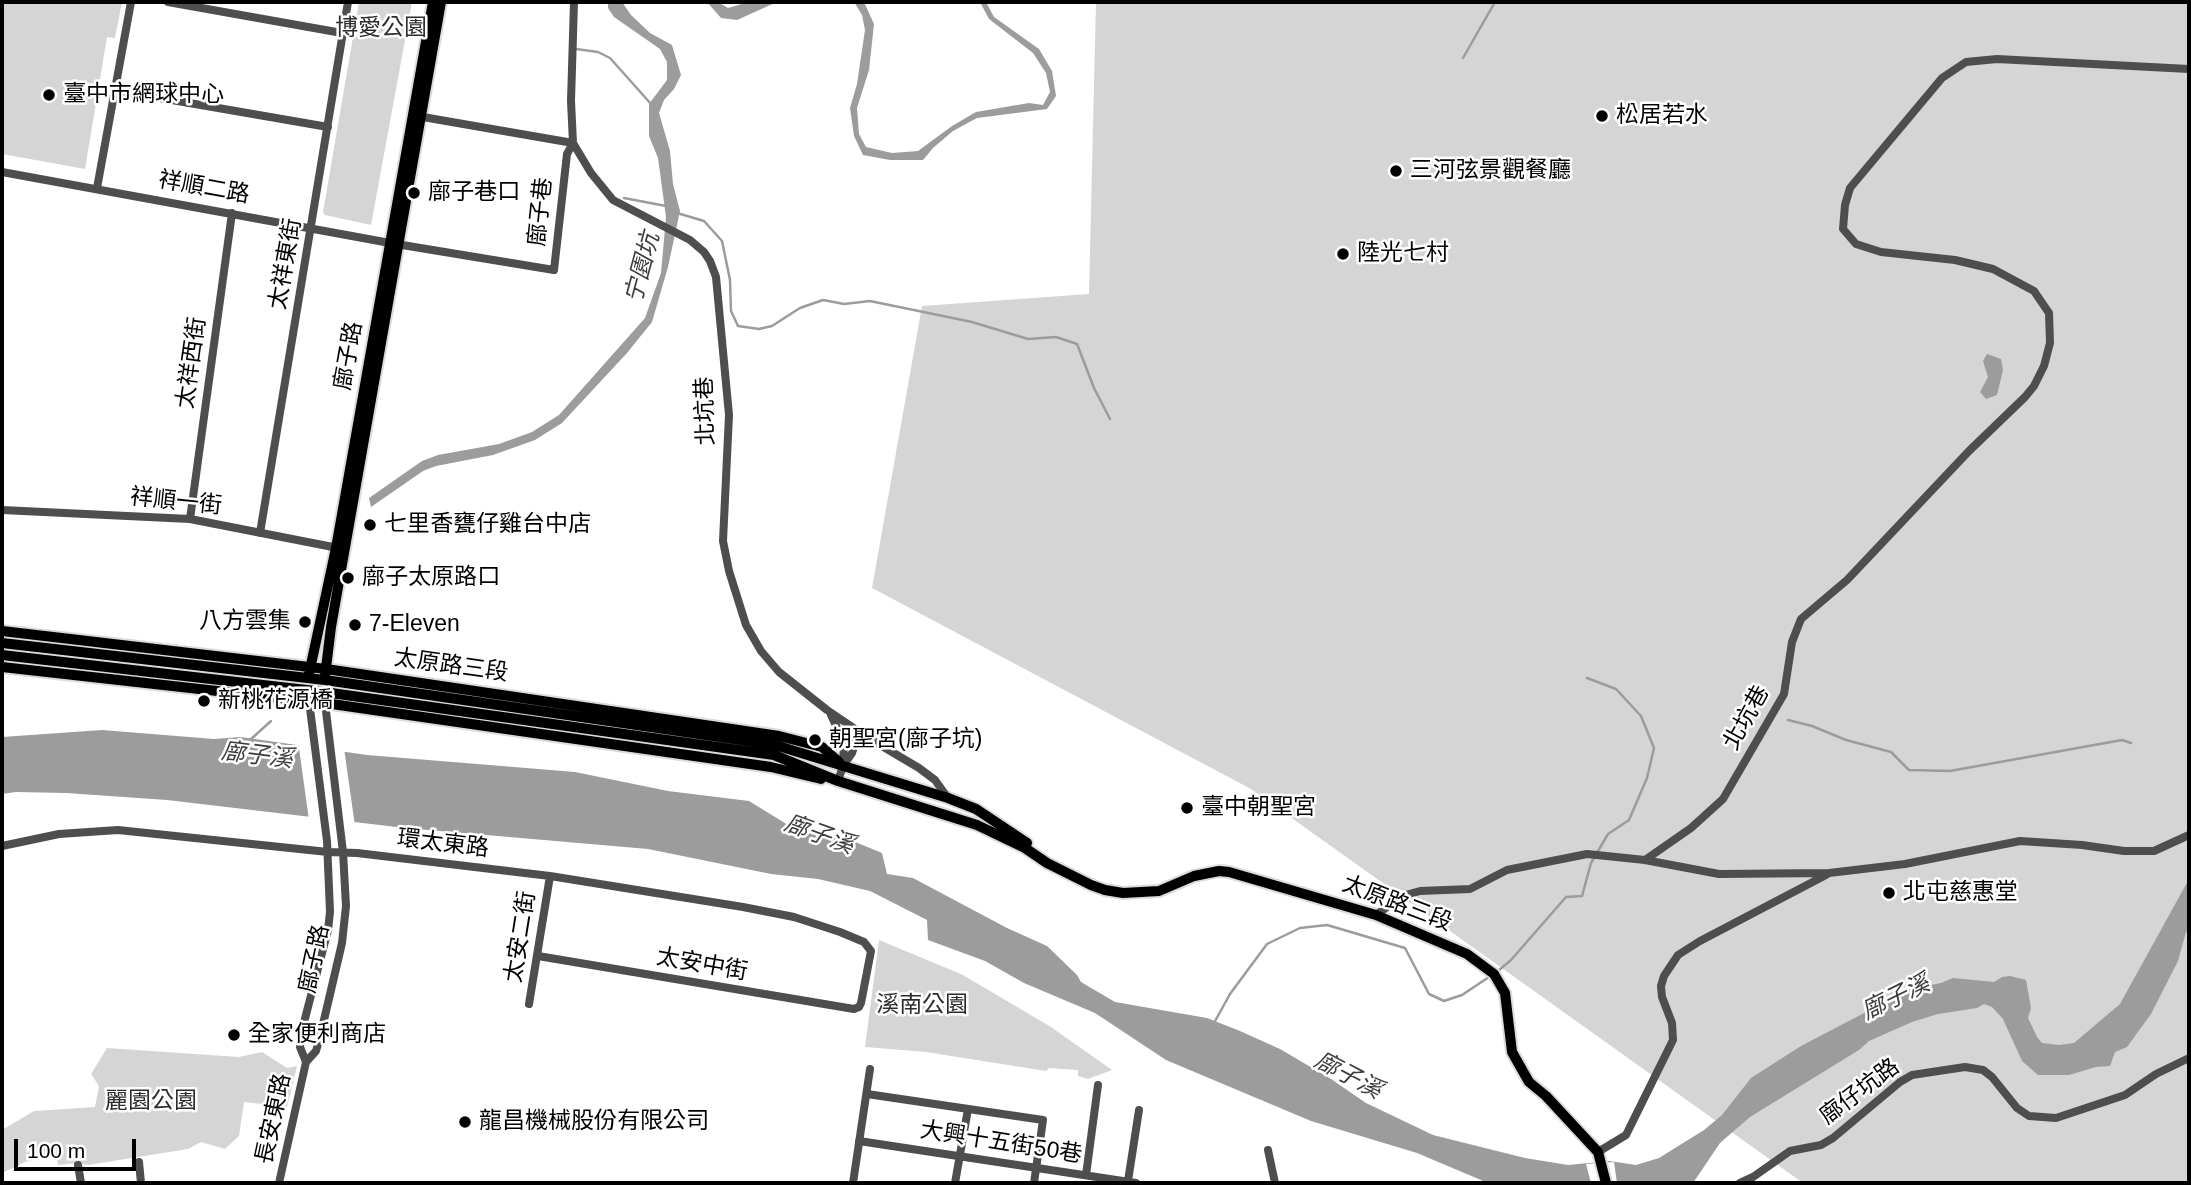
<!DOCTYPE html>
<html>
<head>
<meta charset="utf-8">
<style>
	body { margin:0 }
	#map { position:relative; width:2191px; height:1185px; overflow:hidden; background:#fff; font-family:Arial,sans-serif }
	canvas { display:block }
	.frame { position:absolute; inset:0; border:4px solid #000; pointer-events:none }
	.scale { position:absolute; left:14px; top:1139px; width:122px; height:32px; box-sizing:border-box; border:4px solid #000; border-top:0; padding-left:9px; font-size:21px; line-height:24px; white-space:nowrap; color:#000; -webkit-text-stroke:5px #fff; paint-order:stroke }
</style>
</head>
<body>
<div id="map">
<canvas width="2191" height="1185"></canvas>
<div class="frame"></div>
<div class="scale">100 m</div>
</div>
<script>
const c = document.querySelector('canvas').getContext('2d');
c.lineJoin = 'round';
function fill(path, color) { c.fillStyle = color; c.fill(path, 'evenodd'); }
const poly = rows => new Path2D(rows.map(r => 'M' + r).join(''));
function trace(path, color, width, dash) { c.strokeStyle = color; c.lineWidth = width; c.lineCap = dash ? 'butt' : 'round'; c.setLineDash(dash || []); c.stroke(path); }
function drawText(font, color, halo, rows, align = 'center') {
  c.font = font + ' Arial,"Noto Sans TC",sans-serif'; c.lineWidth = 5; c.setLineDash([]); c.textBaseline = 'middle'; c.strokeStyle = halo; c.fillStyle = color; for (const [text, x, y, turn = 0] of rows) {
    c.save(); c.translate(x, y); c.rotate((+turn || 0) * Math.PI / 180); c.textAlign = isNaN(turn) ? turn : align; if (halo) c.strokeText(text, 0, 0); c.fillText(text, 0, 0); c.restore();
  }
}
const green = poly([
	[2,2,122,2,115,38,107,37,85,169,2,154],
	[359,2,412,2,371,225,325,215,323,212],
	[1096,2,2189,2,2189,1183,1803,1183,1251,789,872,588,922,306,1089,294],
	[879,940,963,975,1051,1027,1112,1070,1088,1079,1078,1076,1078,1070,1049,1068,1046,1071,926,1052,865,1047],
	[107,1048,239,1057,262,1052,287,1068,297,1066,287,1107,244,1102,239,1136,225,1149,201,1142,188,1149,88,1165,77,1163,58,1165,56,1155,25,1162,2,1173,2,1130,34,1111,95,1107,99,1086,91,1074]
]);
const water = poly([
	[608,2,622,2,631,15,650,33,672,45,681,75,674,89,664,100,659,113,670,151,673,184,680,211,668,267,652,322,627,353,562,423,535,440,493,455,436,466,423,471,371,507,369,498,422,461,438,455,499,444,532,432,559,415,645,318,661,273,666,217,658,158,649,136,649,104,667,80,667,62,660,49,614,17,608,8],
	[707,2,718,2,728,8,749,2,777,2,737,20,721,18],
	[854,2,864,2,874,24,869,70,857,108,859,134,866,147,892,153,918,151,952,126,976,112,1029,103,1043,105,1050,92,1046,73,1033,53,989,19,980,2,986,2,994,17,1039,49,1052,71,1056,96,1047,109,977,118,953,131,933,148,923,160,890,160,863,155,854,136,850,108,857,84,865,30,862,15],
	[1987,354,2001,359,2003,370,1997,395,1986,399,1980,392,1988,377,1983,361],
	[102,730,214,739,241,737,367,755,575,772,668,791,749,801,793,828,848,839,882,853,887,874,913,878,1007,928,1047,946,1077,975,1081,982,1115,1002,1207,1018,1240,1031,1280,1049,1331,1079,1366,1103,1433,1135,1525,1158,1568,1165,1610,1161,1636,1165,1659,1158,1704,1130,1722,1115,1751,1078,1801,1046,1910,989,1941,983,1953,978,1994,982,2002,977,2010,976,2026,980,2031,1008,2028,1018,2037,1037,2042,1043,2059,1045,2074,1043,2120,1004,2189,879,2189,931,2186,932,2178,961,2151,1014,2127,1047,2115,1052,2110,1066,2096,1067,2069,1075,2038,1075,2022,1061,2003,1019,1992,1007,1984,1004,1977,1008,1938,1014,1912,1022,1869,1041,1859,1050,1750,1117,1720,1143,1693,1183,1488,1183,1417,1153,1311,1121,1166,1060,1095,1013,1024,983,985,961,928,940,927,920,870,891,818,879,771,874,648,849,405,828,167,800,66,793,16,792,2,794,2,737]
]);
const pier = poly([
	[298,741,344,748,355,826,309,820],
	[1614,1162,1617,1183,1591,1183,1586,1164]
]);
const stream = poly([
	[576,49,598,52,610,58,651,104],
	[1463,58,1495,2],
	[624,198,666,206],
	[677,213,704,221,722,241,730,280,731,311,738,326,759,329,772,326,800,308,823,300,844,304,870,301,972,322,1028,339,1056,337,1077,344,1094,388,1110,419],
	[1788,720,1812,726,1846,740,1891,752,1909,770,1950,771,2122,740,2131,743],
	[250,740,271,721],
	[1498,971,1511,960,1566,897,1582,896,1591,863,1608,834,1629,820,1647,778,1654,748,1641,716,1616,689,1587,678],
	[1214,1023,1230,994,1267,944,1300,928,1327,925,1405,948,1429,994,1444,1001,1462,995,1492,975]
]);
const minor = poly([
	[168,2,342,33],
	[114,90,328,127],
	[417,116,573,143],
	[573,143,591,173,613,200,690,240,704,252,710,261,716,277,729,415,723,541,729,571,746,625,761,651,779,672,827,710,870,739,919,768,935,780,948,798],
	[2,172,390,243,554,270,567,154,573,143,571,101,574,2],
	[97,188,131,2],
	[2,510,190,519,338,548],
	[190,519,232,213],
	[260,533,348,2],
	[831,715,844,742,843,766],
	[838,781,843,766,852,753,859,732],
	[2,846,59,834,118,830,328,852,357,853,550,876,743,907,794,917,840,932,864,942,871,951,861,1003,859,1007,854,1009,538,956],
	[1645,860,1691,828,1723,799,1784,694,1792,642,1801,619,1847,580,1969,451,2025,397,2034,386,2044,366,2050,343,2049,313,2034,291,1993,269,1955,260,1881,252,1856,244,1843,229,1845,205,1850,188,1942,78,1966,62,1997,59,2189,69],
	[1376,915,1402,896,1420,891,1470,889,1507,870,1587,854,1645,860,1719,874,1829,873,1905,864,2020,841,2082,845,2124,851,2154,851,2189,835],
	[529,1004,550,876],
	[306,1062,316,1051,320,1037,342,943,346,906,343,852,325,703],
	[306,1062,300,1047,301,1034,328,930,330,912,327,841,309,701],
	[867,1094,1043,1120,1034,1183],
	[859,1141,1136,1183],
	[1268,1150,1275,1183],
	[1598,1152,1626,1135,1673,1040,1672,1023,1662,997,1661,986,1664,976,1678,955,1700,941,1826,875],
	[139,1162,141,1183],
	[78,1165,81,1183],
	[1086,1175,1098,1085],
	[1128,1181,1139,1110],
	[279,1183,306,1062],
	[853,1183,870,1069],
	[955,1183,968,1109],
	[1740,1183,1753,1177,1790,1151,1821,1145,1833,1138,1900,1082,1912,1075,1965,1067,1983,1070,1992,1077,2017,1108,2029,1116,2056,1118,2125,1095,2156,1074,2189,1058]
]);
const major = poly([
	[2,631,326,669,779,736,822,747,839,762],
	[2,643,325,680,775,745,948,798,976,809,1027,843],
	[2,655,324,692,774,755,838,781,977,825,1025,848,1047,863,1091,885,1105,890,1123,893,1159,891,1194,876,1219,871,1229,872,1376,915,1467,954,1494,974,1505,993,1512,1052,1529,1082,1546,1096,1598,1152,1606,1183],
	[2,667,325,703,771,767,821,779],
	[309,674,336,548,433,2],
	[325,676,331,627,441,2]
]);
const markers = [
	[49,95,7,"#000"],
	[1602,116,7,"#000"],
	[1396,171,7,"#000"],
	[414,193,7,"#000"],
	[1343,254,7,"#000"],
	[370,525,7,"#000"],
	[348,578,7,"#000"],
	[305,622,7,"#000"],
	[355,625,7,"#000"],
	[204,701,7,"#000"],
	[815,740,7,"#000"],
	[1187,808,7,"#000"],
	[1889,893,7,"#000"],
	[234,1035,7,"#000"],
	[465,1122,7,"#000"]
];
const parkNames = [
	["博愛公園",381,29],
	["溪南公園",922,1006],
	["麗園公園",151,1102]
];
const poiNames = [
	["臺中市網球中心",63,95],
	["松居若水",1616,116],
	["三河弦景觀餐廳",1410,171],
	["廍子巷口",428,193],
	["陸光七村",1357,254],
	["七里香甕仔雞台中店",384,525],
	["廍子太原路口",362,578],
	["八方雲集",291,622,"right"],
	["7-Eleven",369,625],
	["新桃花源橋",218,701],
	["朝聖宮(廍子坑)",829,740],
	["臺中朝聖宮",1201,808],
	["北屯慈惠堂",1903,893],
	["全家便利商店",248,1035],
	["龍昌機械股份有限公司",479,1122]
];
const streetNames = [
	["祥順二路",204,188,10],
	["廍子巷",541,212,-84],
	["太祥東街",286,264,-80],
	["廍子路",349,356,-80],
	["太祥西街",192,363,-82],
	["北坑巷",706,411,-92],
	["祥順一街",176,502,6],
	["太原路三段",451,666,8],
	["北坑巷",1747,718,-61],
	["環太東路",443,844,7],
	["太原路三段",1397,904,21],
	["太安二街",521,937,-81],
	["廍子路",315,959,-78],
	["太安中街",702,965,10],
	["廍仔坑路",1860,1092,-37],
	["長安東路",274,1119,-78],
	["大興十五街50巷",1001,1143,9]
];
const waterNames = [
	["宁園坑",643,268,-75],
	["廍子溪",257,756,7],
	["廍子溪",819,835,20],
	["廍子溪",1896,998,-26],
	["廍子溪",1348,1076,28]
];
fill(green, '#d5d5d5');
fill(water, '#9c9c9c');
fill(pier, '#fff');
trace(stream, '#9c9c9c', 2.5);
trace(major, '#dbdbdb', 14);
trace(minor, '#4e4e4e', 8);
trace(major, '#000', 10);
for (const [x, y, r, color] of markers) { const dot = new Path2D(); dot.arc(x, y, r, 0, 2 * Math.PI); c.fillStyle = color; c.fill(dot); trace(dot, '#fff', 2.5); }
drawText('23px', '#2c2c2c', '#fff', parkNames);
drawText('23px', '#000', '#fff', poiNames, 'left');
drawText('23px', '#000', '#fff', streetNames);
drawText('italic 24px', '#3d3d3d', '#fff', waterNames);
</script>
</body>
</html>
